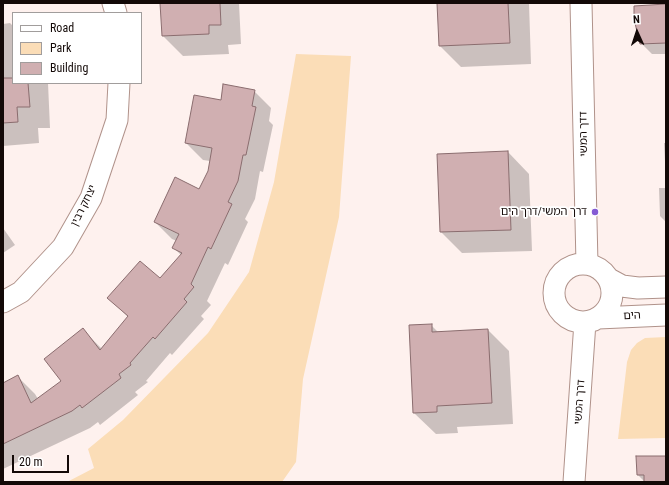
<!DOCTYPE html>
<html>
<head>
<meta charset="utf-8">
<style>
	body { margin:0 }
	#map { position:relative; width:669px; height:485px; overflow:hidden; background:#fef1ee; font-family:"Roboto Condensed",sans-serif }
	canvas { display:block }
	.frame { position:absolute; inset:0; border:4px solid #130907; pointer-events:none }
	.legend { position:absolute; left:12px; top:12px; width:130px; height:72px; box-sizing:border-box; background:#fff; border:1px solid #a19d9c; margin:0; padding:5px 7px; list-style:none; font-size:12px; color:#130907 }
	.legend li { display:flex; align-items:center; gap:8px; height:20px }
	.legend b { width:20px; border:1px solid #a19d9c }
	.north { position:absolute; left:617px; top:12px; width:40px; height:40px; -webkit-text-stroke:3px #fff; paint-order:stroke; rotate:357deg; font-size:11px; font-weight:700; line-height:16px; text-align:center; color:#130907 }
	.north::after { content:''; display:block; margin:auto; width:14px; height:18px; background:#130907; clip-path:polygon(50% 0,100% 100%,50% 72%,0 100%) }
	.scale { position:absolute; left:12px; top:455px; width:57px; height:18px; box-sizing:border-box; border:2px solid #130907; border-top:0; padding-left:5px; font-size:12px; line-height:14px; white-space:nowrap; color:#130907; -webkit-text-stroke:3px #fff; paint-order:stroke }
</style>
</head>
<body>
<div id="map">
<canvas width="669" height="485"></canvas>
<div class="frame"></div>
<ul class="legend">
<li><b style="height:5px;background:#fff"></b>Road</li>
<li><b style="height:11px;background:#fbddb7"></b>Park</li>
<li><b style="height:11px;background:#d0afb1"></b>Building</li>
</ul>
<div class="north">N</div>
<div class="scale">20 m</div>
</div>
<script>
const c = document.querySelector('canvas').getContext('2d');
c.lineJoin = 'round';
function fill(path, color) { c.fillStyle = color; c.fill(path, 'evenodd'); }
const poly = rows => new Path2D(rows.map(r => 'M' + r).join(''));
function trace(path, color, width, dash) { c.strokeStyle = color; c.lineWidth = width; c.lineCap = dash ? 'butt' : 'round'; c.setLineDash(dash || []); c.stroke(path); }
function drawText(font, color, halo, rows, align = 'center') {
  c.font = font + ' "Roboto Condensed","Noto Sans Hebrew",sans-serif'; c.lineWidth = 3.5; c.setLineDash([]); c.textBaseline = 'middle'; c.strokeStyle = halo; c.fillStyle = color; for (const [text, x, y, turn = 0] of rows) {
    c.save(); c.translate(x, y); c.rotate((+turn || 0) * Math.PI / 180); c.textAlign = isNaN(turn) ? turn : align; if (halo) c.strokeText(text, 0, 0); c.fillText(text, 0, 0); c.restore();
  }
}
const green = poly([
	[296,54,351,56,339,217,303,379,296,462,282,482,67,482,94,468,88,449,123,420,208,333,249,272,274,182],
	[666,337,666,438,618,439,627,362,631,350,637,343,645,338]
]);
const shadow = poly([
	[161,3,239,3,241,44,228,45,229,54,183,56,163,36],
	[438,3,529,3,531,64,461,67,440,46],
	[666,5,666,54,652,54,641,43],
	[10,23,13,26,13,83,48,83,50,128,38,128,39,143,3,146,3,24],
	[254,91,271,108,269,121,273,125,263,172,260,171,255,199,245,219,248,222,228,265,225,263,207,301,211,305,201,316,204,319,172,355,170,353,146,381,148,382,135,392,138,395,100,425,98,422,90,428,3,469,3,384,18,377,35,394,38,399,62,381,83,330,102,349,129,318,109,298,160,280,181,255,174,248,177,241,172,239,155,222,200,190,209,171,210,161,203,160,186,143,221,101],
	[664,143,666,143,666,180],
	[508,152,529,174,532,251,462,253,441,232],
	[659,188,666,188,666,222,660,216],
	[3,228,15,245,3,253],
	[432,326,438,332,488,330,509,351,513,424,457,427,458,433,436,434,414,413],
	[666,457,666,482,645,482,638,475]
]);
const building = poly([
	[160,3,220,3,221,25,209,25,209,34,162,36,160,3],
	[437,3,508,3,510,43,439,46,437,3],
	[666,4,666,43,640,44,634,19,634,6,666,4],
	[3,78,13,78,13,83,28,83,30,107,17,107,18,122,3,123,3,78],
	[223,84,255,90,252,106,256,107,246,155,243,155,238,181,228,202,232,204,211,249,208,247,191,284,194,287,184,299,187,302,155,339,153,337,130,363,131,365,119,374,121,378,82,408,80,405,72,411,3,444,3,383,18,375,31,403,61,381,44,359,83,328,100,350,128,316,107,298,140,261,160,278,182,253,172,248,179,234,154,222,175,177,199,189,208,171,212,148,185,143,194,95,221,100,223,84],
	[508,151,511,230,440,232,437,154,508,151],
	[432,324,432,332,488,329,492,403,437,406,437,412,413,413,409,325,432,324],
	[636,456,666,456,666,482,644,482,644,475,637,475,636,456]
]);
const street = poly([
	[113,3,116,13],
	[581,3,587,264],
	'554 293a29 29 0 1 1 58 0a29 29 0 1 1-58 0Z',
	[609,279,622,286,638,288,666,287],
	[3,302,21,292,63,247,91,198,117,120,119,83],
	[598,318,666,315],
	[574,482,585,322]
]);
const markers = [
	[595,212,4,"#845bd4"]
];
const streetNames = [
	["דדך המשי",584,134,-91],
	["יצחק רבין",84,206,-64],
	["הים",632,316,-3],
	["דרך המשי",580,402,-86]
];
const poiNames = [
	["דרך המשי/דרך הים",587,212]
];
fill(green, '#fbddb7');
fill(shadow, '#0003');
fill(building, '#d0afb1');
trace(building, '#8a6c6e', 1);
trace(street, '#b0928a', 23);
trace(street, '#fff', 21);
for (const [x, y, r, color] of markers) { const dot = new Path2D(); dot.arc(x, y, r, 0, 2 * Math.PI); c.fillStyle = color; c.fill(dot); trace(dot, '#fff', 1.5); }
drawText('11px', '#130907', '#fff', streetNames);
drawText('11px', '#130907', '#fff', poiNames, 'right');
</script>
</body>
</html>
